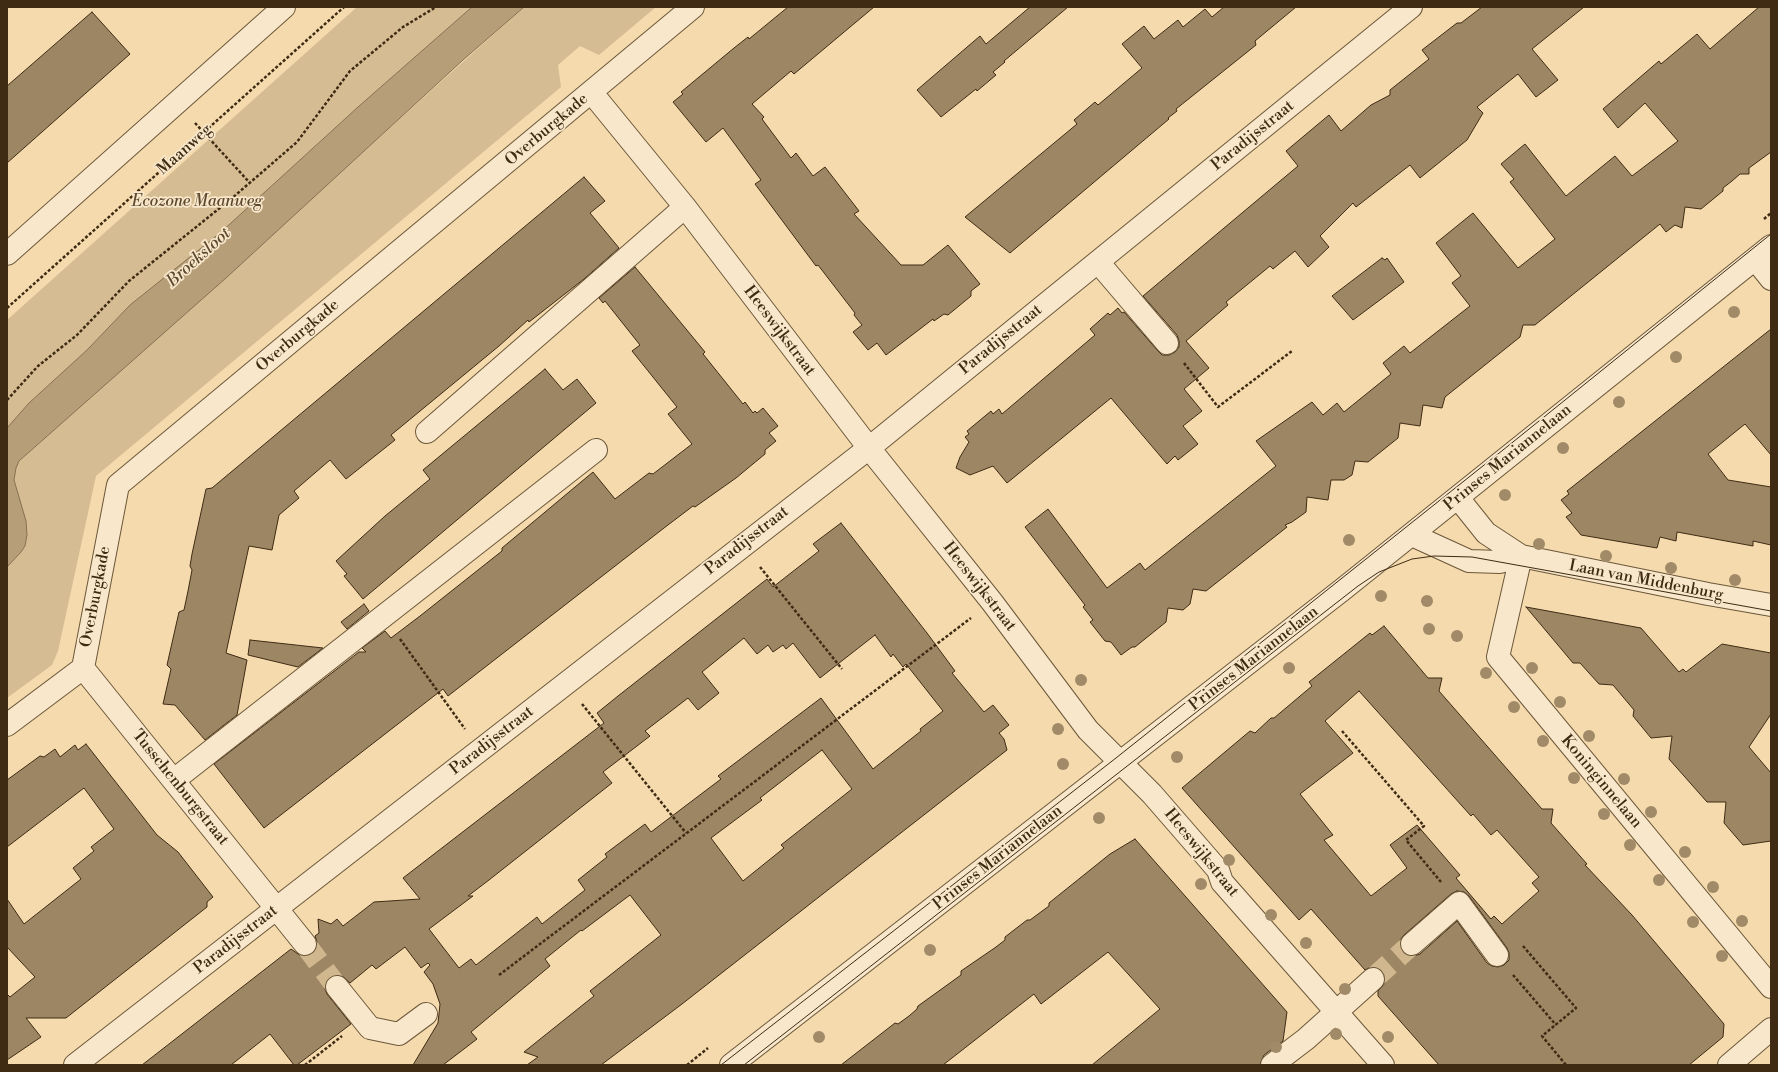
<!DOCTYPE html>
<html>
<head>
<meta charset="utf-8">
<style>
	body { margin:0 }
	#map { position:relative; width:1778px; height:1072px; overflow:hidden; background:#f4daad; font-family:"Libre Bodoni",serif }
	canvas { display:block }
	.frame { position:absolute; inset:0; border:8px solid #3f2b14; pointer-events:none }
</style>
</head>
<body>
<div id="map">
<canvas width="1778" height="1072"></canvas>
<div class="frame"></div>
</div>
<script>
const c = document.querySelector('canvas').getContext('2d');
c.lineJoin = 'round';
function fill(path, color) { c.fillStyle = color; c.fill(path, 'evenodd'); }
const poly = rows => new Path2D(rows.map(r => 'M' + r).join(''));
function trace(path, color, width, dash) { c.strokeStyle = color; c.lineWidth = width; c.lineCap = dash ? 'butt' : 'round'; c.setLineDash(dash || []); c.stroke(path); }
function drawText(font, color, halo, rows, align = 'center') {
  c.font = font + ' "Libre Bodoni",serif'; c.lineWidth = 3.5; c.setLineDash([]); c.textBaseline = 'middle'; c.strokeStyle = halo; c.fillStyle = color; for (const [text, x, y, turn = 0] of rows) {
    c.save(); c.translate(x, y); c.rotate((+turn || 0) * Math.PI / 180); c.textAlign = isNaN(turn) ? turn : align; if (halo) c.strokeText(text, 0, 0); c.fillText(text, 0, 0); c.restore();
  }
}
const green = poly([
	[357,7,472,7,358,107,220,233,130,305,87,350,29,403,7,428,7,320],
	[524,7,656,7,599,55,580,46,558,65,561,87,96,476,58,651,52,665,7,698,7,567,21,552,25,546,27,535,14,480,16,468,19,461]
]);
const water = poly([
	[472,7,524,7,463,60,226,278,19,461,16,468,14,480,26,521,27,535,25,546,21,552,7,567,7,428,29,403,87,350,130,305,220,233,358,107,472,7]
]);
const building = poly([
	[788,7,874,7,794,74,791,71,752,104,764,117,762,119,791,158,796,153,813,176,825,167,859,211,854,214,901,265,923,265,948,245,980,284,971,291,971,296,948,315,944,314,934,321,933,319,886,355,877,343,868,350,853,332,862,325,854,315,855,313,818,265,816,266,755,184,761,180,723,128,706,142,673,102,683,94,681,92,734,48,748,37,749,39,788,7],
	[1030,7,1068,7,1004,61,1005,62,993,72,996,75,977,91,976,89,941,117,917,90,980,36,986,44,1030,7],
	[1224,7,1296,7,1255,41,1256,45,1176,109,1177,111,1168,118,1169,119,1010,253,965,217,1077,124,1074,120,1095,102,1098,105,1142,68,1122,44,1144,26,1154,39,1178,20,1183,27,1205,9,1212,17,1224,7],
	[1482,7,1584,7,1532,49,1558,80,1536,97,1518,74,1477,107,1483,113,1467,140,1420,178,1410,165,1356,207,1353,203,1320,236,1329,247,1308,267,1295,251,1273,269,1270,266,1226,302,1228,305,1186,341,1209,368,1184,389,1202,411,1183,426,1198,444,1178,460,1175,456,1167,464,1111,398,1007,483,993,466,970,475,956,468,960,457,969,442,965,437,969,434,967,431,991,411,993,414,999,409,1002,414,1095,335,1090,329,1108,313,1110,315,1118,308,1122,313,1124,312,1158,351,1162,355,1169,355,1175,352,1179,347,1179,341,1177,335,1143,296,1298,166,1286,151,1329,115,1341,131,1371,105,1390,95,1390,90,1429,59,1422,50,1457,23,1461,23,1482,7],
	[1759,7,1771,7,1771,152,1749,168,1749,174,1740,174,1732,181,1723,188,1723,191,1701,209,1685,207,1682,228,1675,225,1666,232,1660,224,1535,325,1523,325,1520,337,1445,397,1442,408,1423,405,1420,426,1400,423,1398,438,1368,462,1355,461,1352,475,1344,480,1331,480,1328,500,1307,497,1306,512,1292,522,1285,525,1287,527,1206,591,1193,589,1190,604,1183,610,1168,608,1166,622,1135,647,1132,647,1121,655,1111,642,1105,641,1090,622,1093,620,1083,607,1085,605,1025,527,1048,509,1107,588,1140,563,1145,570,1276,466,1256,441,1312,402,1323,415,1337,403,1344,412,1391,374,1383,363,1404,346,1410,353,1470,306,1452,283,1461,276,1436,243,1473,213,1518,268,1555,239,1510,182,1514,179,1501,164,1525,144,1566,196,1615,156,1632,176,1678,141,1645,103,1618,128,1603,109,1659,61,1661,64,1697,34,1710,49,1759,7],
	[92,12,130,54,7,163,7,86,92,12],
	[584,177,605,201,590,213,619,248,584,279,529,322,528,320,499,346,391,435,395,440,346,479,330,460,294,491,299,498,279,515,272,550,249,546,226,653,247,660,237,715,205,740,175,705,163,704,171,669,167,665,179,612,184,610,188,591,192,570,190,566,192,554,206,489,212,488,584,177],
	[1382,258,1385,260,1387,258,1404,282,1353,320,1332,296,1382,258],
	[635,267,705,352,703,354,743,404,745,402,753,413,755,411,757,413,763,408,778,426,769,433,776,441,765,450,765,454,736,478,695,507,693,506,664,528,448,696,443,689,264,828,214,764,359,652,366,652,362,648,385,631,391,638,420,616,502,551,502,548,593,472,615,499,649,473,653,474,692,444,668,414,677,407,632,351,640,345,605,301,603,303,599,298,635,267],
	[1771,329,1771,455,1745,424,1708,454,1728,480,1771,487,1771,545,1753,541,1753,546,1677,532,1676,541,1660,537,1657,548,1581,535,1566,517,1572,513,1561,500,1569,494,1567,491,1771,329],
	[545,369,563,390,577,379,596,403,363,599,344,576,347,574,336,561,385,516,430,479,423,470,545,369],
	[841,523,927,633,955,671,952,673,984,712,993,705,1009,725,999,733,1004,739,1007,750,682,1004,601,1065,527,1065,538,1057,524,1052,594,996,590,991,661,935,630,895,582,931,581,930,545,959,550,966,471,1032,477,1039,443,1065,413,1065,438,1023,440,1004,433,984,424,972,430,965,428,963,421,968,405,947,376,969,372,965,350,983,341,975,335,975,329,978,325,983,325,989,327,994,351,1024,297,1065,294,1065,270,1034,231,1065,142,1065,291,949,301,956,307,956,313,953,317,948,317,942,315,936,319,933,318,919,331,924,337,919,343,926,374,902,420,899,403,878,604,723,597,713,618,696,767,579,773,587,819,551,813,544,841,523],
	[875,635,891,657,893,654,903,667,906,664,943,711,920,729,921,731,873,769,821,698,718,776,721,779,651,832,645,824,605,854,607,857,578,880,585,890,542,924,537,917,476,965,471,959,459,968,429,929,473,896,468,896,489,880,612,783,603,772,650,736,645,731,688,698,698,710,719,693,702,672,744,638,757,654,768,645,773,652,783,645,786,649,793,643,820,678,875,635],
	[822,750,852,789,781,845,784,848,743,881,711,838,762,800,760,798,822,750],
	[364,604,369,611,347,629,341,622,364,604],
	[1526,607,1641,628,1679,672,1683,669,1686,672,1722,644,1771,653,1771,714,1749,747,1771,773,1771,841,1743,845,1724,823,1726,802,1707,802,1669,759,1672,736,1651,738,1633,716,1634,710,1613,685,1599,684,1580,663,1573,663,1526,607],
	[1384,626,1428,678,1442,678,1439,691,1542,809,1553,809,1551,823,1587,864,1585,865,1632,915,1724,1024,1723,1037,1689,1065,1439,1065,1378,996,1378,991,1385,983,1385,976,1382,970,1377,967,1371,967,1365,970,1311,909,1299,920,1182,788,1250,731,1255,733,1271,718,1274,718,1312,686,1309,682,1370,633,1372,635,1384,626],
	[1359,691,1471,816,1473,814,1491,835,1497,830,1539,877,1532,883,1539,891,1502,924,1494,916,1491,919,1456,878,1460,875,1417,825,1390,845,1407,868,1371,896,1324,840,1333,835,1300,794,1353,753,1325,721,1359,691],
	[1457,891,1464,892,1469,896,1507,948,1509,953,1509,960,1504,965,1498,967,1492,966,1487,963,1457,921,1420,954,1414,956,1408,956,1402,952,1400,946,1400,940,1404,935,1451,894,1457,891],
	[250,640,323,648,298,667,248,655,250,640],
	[86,744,157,835,178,852,213,897,207,902,207,907,66,1018,26,1018,41,1037,7,1060,7,994,10,997,35,977,7,947,7,899,24,924,81,879,73,868,94,851,91,847,114,829,84,788,7,847,7,780,40,756,44,757,55,749,60,757,75,745,78,750,86,744],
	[1135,839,1287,1012,1283,1041,1264,1055,1260,1065,1092,1065,1160,1009,1108,952,1041,1004,1034,994,943,1065,841,1065,895,1023,898,1024,909,1016,917,1009,918,1006,961,975,961,971,996,947,1005,940,1005,937,1027,920,1030,920,1049,906,1049,903,1110,854,1135,839]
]);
const minorTunnel = poly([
	[305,944,337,987],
	[1373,979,1412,944]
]);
const path = poly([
	[195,123,250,183],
	[1764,219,1771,213],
	[7,308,344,7],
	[1184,363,1218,407,1292,351],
	[7,400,38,366,77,335,129,281,231,199,297,142,350,71,403,27,436,7],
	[760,567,842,669],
	[400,639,465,729],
	[582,704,686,833],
	[1342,731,1424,826,1406,840,1441,882],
	[1523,946,1576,1008,1542,1036,1566,1065],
	[499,975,971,618],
	[1513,975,1556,1025],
	[305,1065,342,1036],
	[687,1065,708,1048]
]);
const minor = poly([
	[592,93,685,207,869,448,992,602,1088,730,1152,794,1218,870,1222,882,1383,1065],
	[7,254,284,7],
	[1755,259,1771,279],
	[1098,262,1167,343],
	[427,432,685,207],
	[1458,498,1486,533,1521,556,1708,594,1771,605],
	[1412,535,1469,561,1500,562,1521,556],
	[1521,556,1498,657,1771,987],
	[83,668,305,944],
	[7,725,83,668,118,485,693,7],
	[174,780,596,450],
	[1412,944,1459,903,1497,955],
	[337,987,370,1028,399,1034,426,1014],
	[75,1065,869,448,1411,7],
	[731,1065,1342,590,1771,246],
	[1272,1065,1306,1039,1373,979],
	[1729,1065,1771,1029]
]);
const tram = poly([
	[721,1065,1116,758,1508,446,1771,234],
	[744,1065,1358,586,1379,572,1412,559,1434,556,1472,557,1771,611]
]);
const trees = [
	[1734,312],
	[1676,357],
	[1619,402],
	[1563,448],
	[1505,495],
	[1349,540],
	[1539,544],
	[1606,556],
	[1671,568],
	[1735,580],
	[1381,596],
	[1427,601],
	[1429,629],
	[1457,636],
	[1289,668],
	[1532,668],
	[1486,673],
	[1081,680],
	[1560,702],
	[1514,707],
	[1058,729],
	[1589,736],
	[1543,741],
	[1177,757],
	[1063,764],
	[1574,778],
	[1624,779],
	[1651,812],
	[1604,814],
	[1099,818],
	[1630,845],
	[1685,852],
	[1229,860],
	[1659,880],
	[1201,884],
	[1713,887],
	[1271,915],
	[1742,921],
	[1693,922],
	[1306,943],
	[930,950],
	[1722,956],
	[1345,989],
	[1336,1034],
	[819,1037],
	[1388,1037],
	[1276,1047]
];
const streetNames = [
	["Overburgkade",547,130,-40],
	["Paradijsstraat",1253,136,-39],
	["Maanweg",185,150,-42],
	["Heeswijkstraat",779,331,53],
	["Overburgkade",298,336,-40],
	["Paradijsstraat",1001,340,-39],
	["Prinses Mariannelaan",1508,458,-39],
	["Paradijsstraat",747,541,-38],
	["Laan van Middenburg",1646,581,11],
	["Heeswijkstraat",979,587,52],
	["Overburgkade",96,597,-79],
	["Prinses Mariannelaan",1254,659,-38],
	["Paradijsstraat",492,741,-38],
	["Koninginnelaan",1601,782,50],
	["Tusschenburgstraat",180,788,51],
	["Heeswijkstraat",1201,853,51],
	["Prinses Mariannelaan",998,858,-38],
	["Paradijsstraat",236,940,-38]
];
const parkNames = [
	["Ecozone Maanweg",197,202]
];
const waterNames = [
	["Broeksloot",199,258,-42]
];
fill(green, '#d5bc93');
fill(water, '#b69e79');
trace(water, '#867051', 1);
fill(building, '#9d8664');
trace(building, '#3f2b14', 1);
trace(minorTunnel, '#d0b78e', 22, [22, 11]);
trace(minor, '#6c573a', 24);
trace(path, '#3f2b14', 2.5, [3, 2]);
trace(minor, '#f8e7ca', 22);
trace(tram, '#3f2b14', 1);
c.fillStyle = '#a18a67';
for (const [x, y] of trees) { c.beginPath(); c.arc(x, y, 6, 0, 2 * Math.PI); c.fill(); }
drawText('16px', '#3f2b14', '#f8e7ca', streetNames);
drawText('italic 16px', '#5d482d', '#f8e7ca', parkNames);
drawText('italic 17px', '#5d482d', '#f8e7ca', waterNames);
</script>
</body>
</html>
